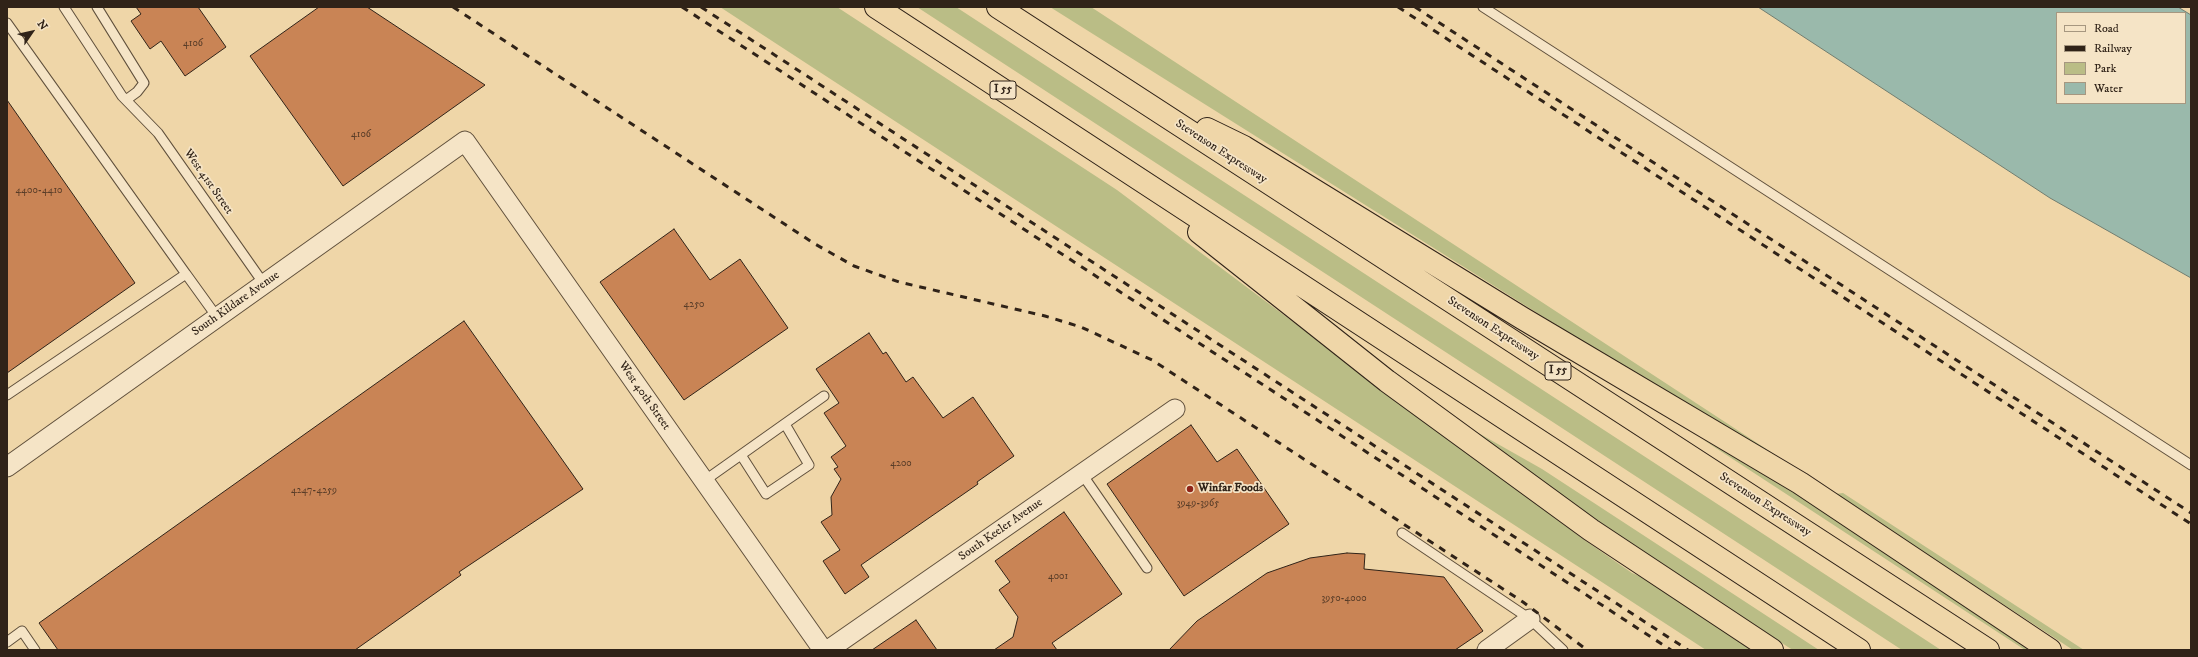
<!DOCTYPE html>
<html>
<head>
<meta charset="utf-8">
<style>
	body { margin:0 }
	#map { position:relative; width:2198px; height:657px; overflow:hidden; background:#efd6a8; font-family:"IM FELL DW Pica",serif }
	canvas { display:block }
	.frame { position:absolute; inset:0; border:8px solid #302318; pointer-events:none }
	.legend { position:absolute; left:2056px; top:12px; width:130px; height:92px; box-sizing:border-box; background:#f5e4c6; border:1px solid #a69780; margin:0; padding:5px 7px; list-style:none; font-size:12px; color:#302318 }
	.legend li { display:flex; align-items:center; gap:8px; height:20px }
	.legend b { width:20px; border:1px solid #a69780 }
	.north { position:absolute; left:12px; top:12px; width:40px; height:40px; -webkit-text-stroke:3px #f5e4c6; paint-order:stroke; rotate:56deg; font-size:11px; font-weight:700; line-height:16px; text-align:center; color:#302318 }
	.north::after { content:''; display:block; margin:auto; width:14px; height:18px; background:#302318; clip-path:polygon(50% 0,100% 100%,50% 72%,0 100%) }
</style>
</head>
<body>
<div id="map">
<canvas width="2198" height="657"></canvas>
<div class="frame"></div>
<ul class="legend">
<li><b style="height:5px;background:#f5e4c6"></b>Road</li>
<li><b style="height:5px;background:#302318"></b>Railway</li>
<li><b style="height:11px;background:#babd86"></b>Park</li>
<li><b style="height:11px;background:#9ab9ab"></b>Water</li>
</ul>
<div class="north">N</div>
</div>
<script>
const c = document.querySelector('canvas').getContext('2d');
c.lineJoin = 'round';
function fill(path, color) { c.fillStyle = color; c.fill(path, 'evenodd'); }
const poly = rows => new Path2D(rows.map(r => 'M' + r).join(''));
function trace(path, color, width, dash) { c.strokeStyle = color; c.lineWidth = width; c.lineCap = dash ? 'butt' : 'round'; c.setLineDash(dash || []); c.stroke(path); }
function drawText(font, color, halo, rows, align = 'center') {
  c.font = font + ' "IM FELL DW Pica",serif'; c.lineWidth = 3.5; c.setLineDash([]); c.textBaseline = 'middle'; c.strokeStyle = halo; c.fillStyle = color; for (const [text, x, y, turn = 0] of rows) {
    c.save(); c.translate(x, y); c.rotate((+turn || 0) * Math.PI / 180); c.textAlign = isNaN(turn) ? turn : align; if (halo) c.strokeText(text, 0, 0); c.fillText(text, 0, 0); c.restore();
  }
}
const green = poly([
	[720,7,837,7,1117,190,1583,539,1632,573,1644,578,1752,650,1706,650],
	[917,7,956,7,1941,650,1902,650],
	[1050,7,1091,7,1835,494,1843,493,2084,650,2073,650,1835,494,1628,370],
	[1466,426,1542,469,1819,650,1793,650,1788,647,1526,473],
	[1702,439,1786,486,2029,650,2025,650]
]);
const water = poly([
	[1758,7,2178,7,2191,15,2191,278,2050,198,1758,7],
	[2057,13,2185,13,2185,103,2057,103,2057,13]
]);
const building = poly([
	[136,7,198,7,226,47,185,76,161,41,150,49,131,21,141,14,136,7],
	[319,7,367,7,485,85,343,186,250,56,319,7],
	[7,100,135,283,7,373,7,100],
	[674,229,710,280,740,259,788,328,684,400,600,282,674,229],
	[464,321,583,489,459,572,461,575,355,650,58,650,39,623,464,321],
	[869,333,883,354,886,352,906,382,913,377,943,418,973,397,1014,456,977,482,978,484,861,565,869,577,845,594,823,561,840,550,821,522,832,515,831,497,841,479,834,469,838,467,831,457,846,446,824,413,839,403,816,369,869,333],
	[1191,425,1217,462,1237,449,1289,524,1184,596,1107,484,1191,425],
	[1064,512,1122,594,1052,643,1057,650,994,650,1013,637,1018,617,999,590,1010,582,995,561,1064,512],
	[1347,553,1365,554,1364,569,1444,577,1483,631,1455,650,1169,650,1197,621,1267,573,1310,558,1347,553],
	[916,620,937,650,872,650,916,620]
]);
const service = poly([
	[64,7,122,96,158,133,264,284],
	[97,7,144,83,137,92,126,100],
	[1483,7,2191,465],
	[7,23,186,274,7,395],
	[186,274,217,317],
	[741,455,766,494,809,465,785,424],
	[1082,474,1147,568],
	[704,481,824,396],
	[1402,533,1530,619,1563,650],
	[7,642,22,631,35,650]
]);
const minor = poly([
	[7,467,465,141,823,650],
	[828,650,1175,409],
	[1487,650,1530,619]
]);
const motorway = poly([
	[876,7,1859,650],
	[998,7,1988,650],
	[1207,129,1244,147,1522,318,1800,483,2050,650],
	[1199,232,1387,381,1591,530,1772,650]
]);
const rail = poly([
	[453,7,815,244,854,266,899,282,1045,316,1081,327,1152,360,1523,602,1587,650],
	[682,7,1671,650],
	[701,7,1688,650],
	[1398,7,2191,524],
	[1415,7,2191,513]
]);
const markers = [
	[1190,489,4,"#8f2418"]
];
const numberNames = [
	["4106",193,44],
	["4106",361,135],
	["4400-4410",39,191],
	["4250",694,305],
	["4200",901,464],
	["4247-4259",314,491],
	["3949-3965",1198,504],
	["4001",1058,577],
	["3950-4000",1344,599]
];
const shields = [
	[1003,90,26],
	[1558,371,26]
];
const shieldNames = [
	["I 55",1003,90],
	["I 55",1558,371]
];
const streetNames = [
	["Stevenson Expressway",1221,152,33],
	["West 41st Street",208,182,55],
	["South Kildare Avenue",236,304,-35],
	["Stevenson Expressway",1493,329,33],
	["West 40th Street",644,396,55],
	["Stevenson Expressway",1765,505,33],
	["South Keeler Avenue",1001,530,-35]
];
const poiNames = [
	["Winfar Foods",1198,489]
];
fill(green, '#babd86');
fill(water, '#9ab9ab');
trace(water, '#707d70', 1);
fill(building, '#c98455');
trace(building, '#302318', 1);
trace(service, '#60503c', 11);
trace(minor, '#60503c', 21);
trace(motorway, '#302318', 24);
trace(service, '#f5e4c6', 9);
trace(minor, '#f5e4c6', 19);
trace(motorway, '#efd6a8', 22);
trace(rail, '#302318', 3, [7, 7]);
for (const [x, y, r, color] of markers) { const dot = new Path2D(); dot.arc(x, y, r, 0, 2 * Math.PI); c.fillStyle = color; c.fill(dot); trace(dot, '#f5e4c6', 1.5); }
drawText('10px', '#563b27', null, numberNames);
for (const [x, y, w] of shields) { const box = new Path2D(); box.roundRect(x - w / 2, y - 9, w, 18, 3); c.fillStyle = '#f5e4c6'; c.fill(box); trace(box, '#302318', 1); }
drawText('bold 11px', '#302318', null, shieldNames);
drawText('12px', '#302318', '#f5e4c6', streetNames);
drawText('bold 12px', '#302318', '#f5e4c6', poiNames, 'left');
</script>
</body>
</html>
